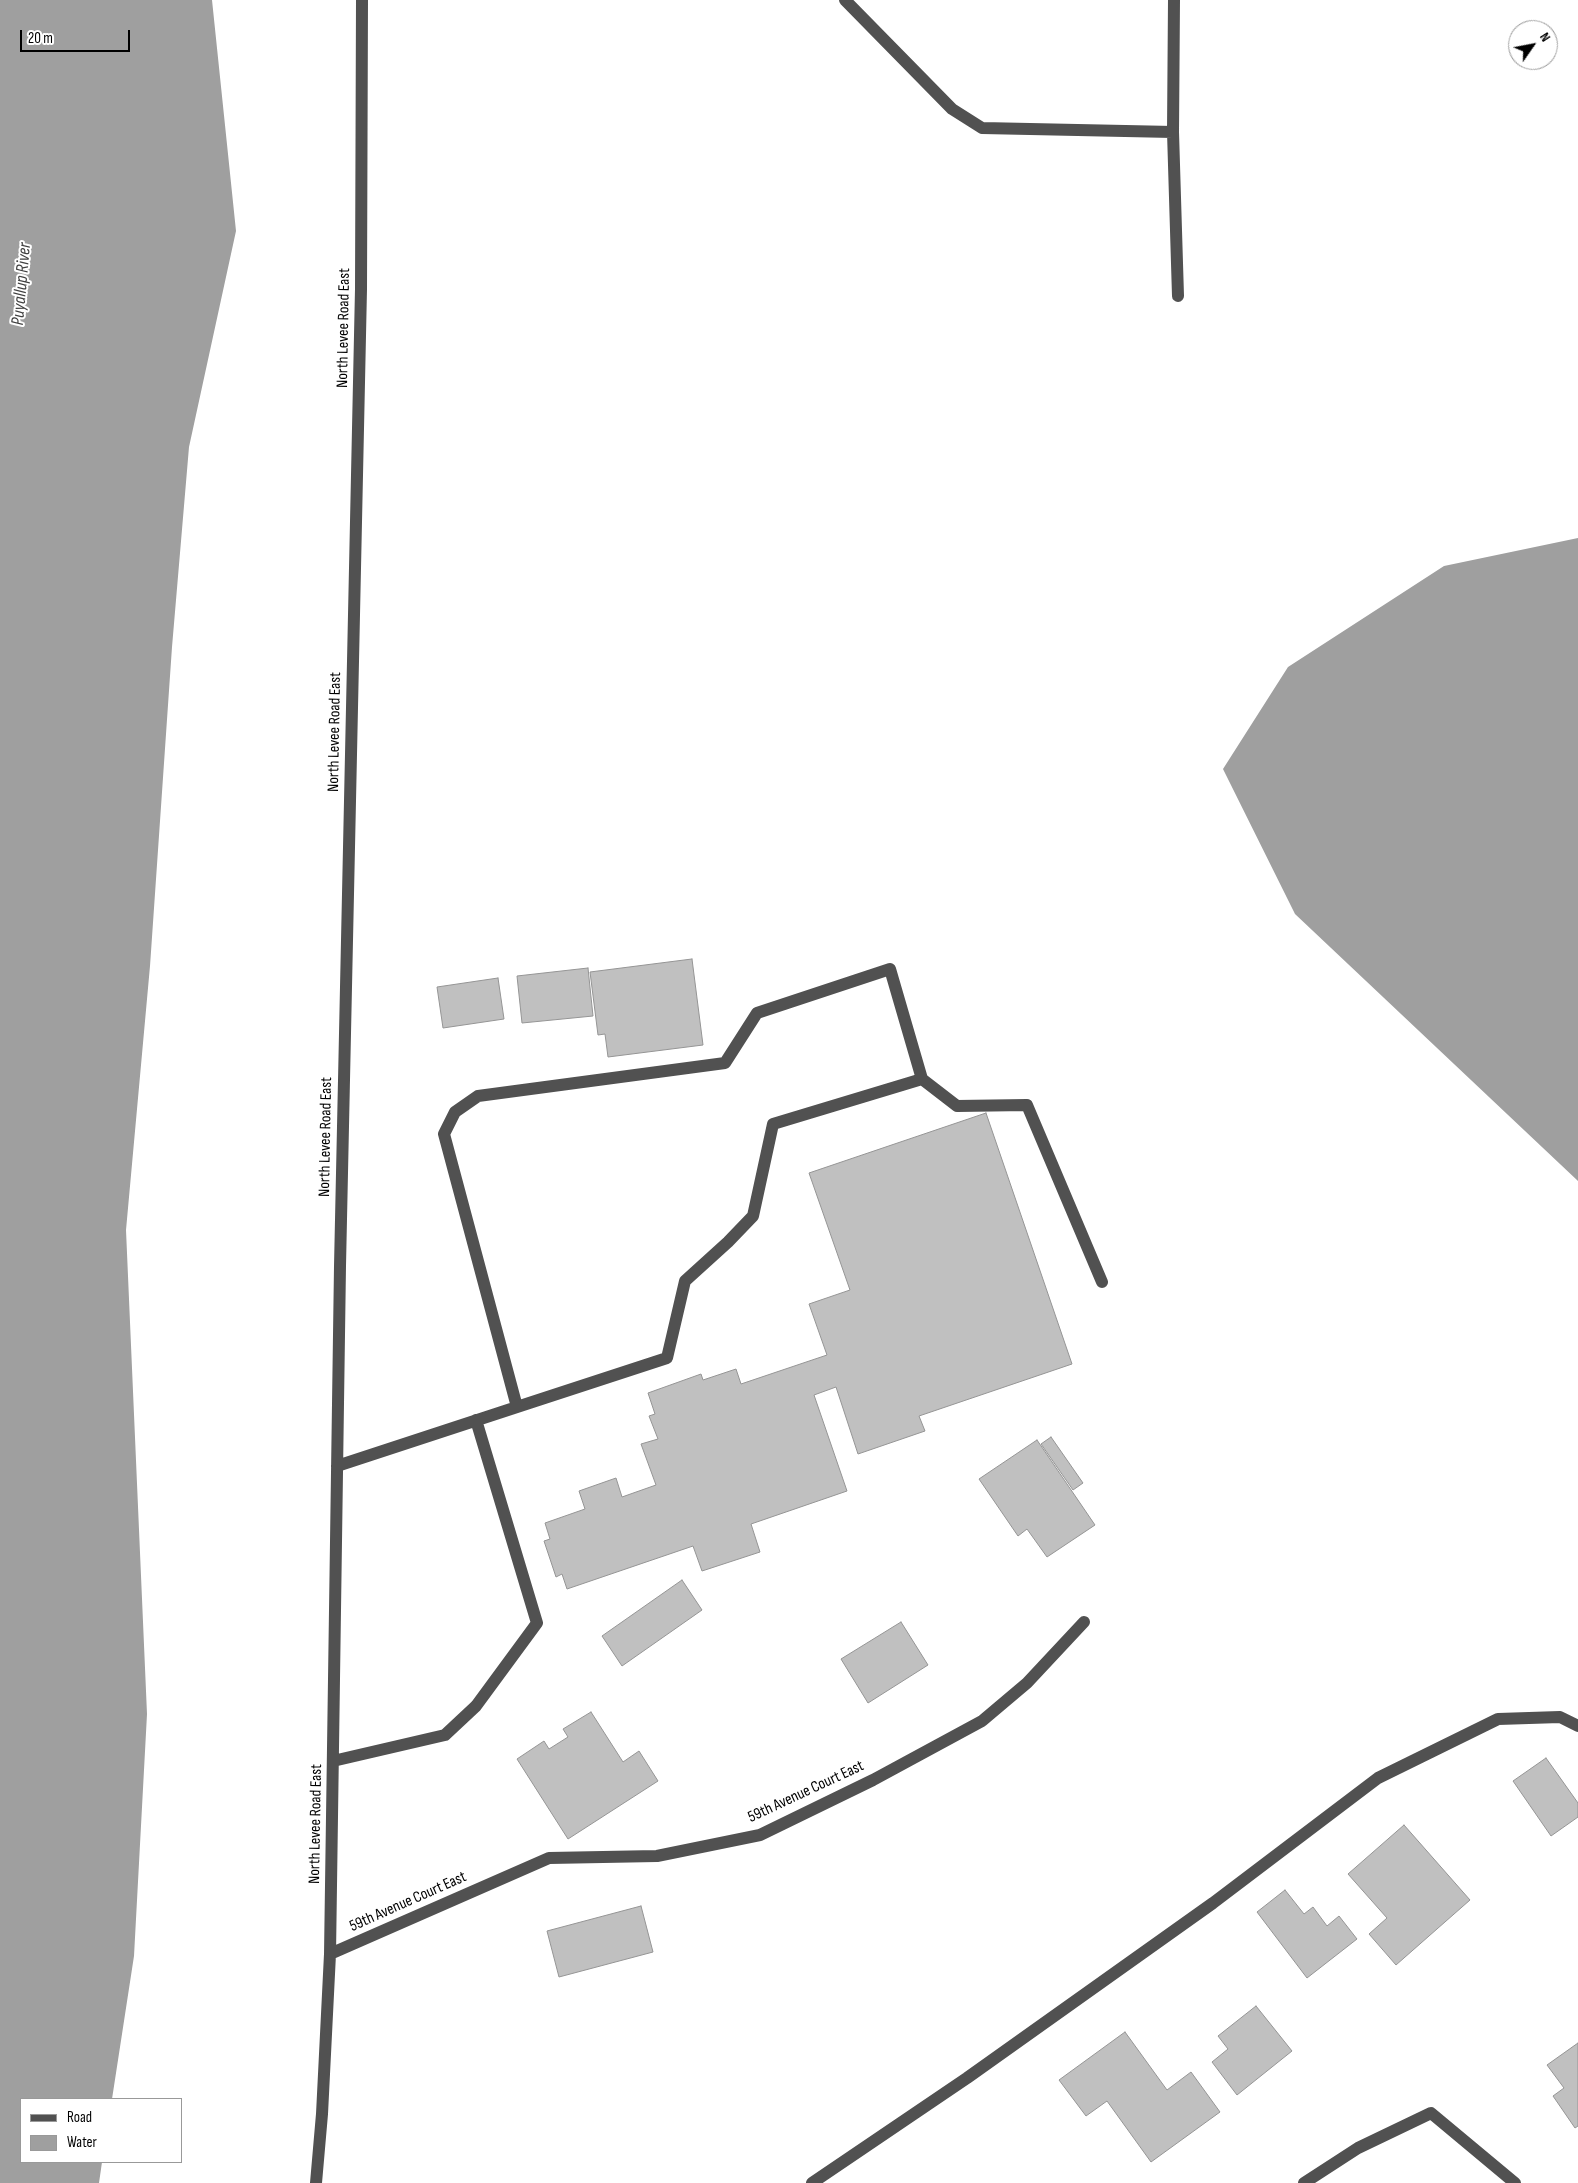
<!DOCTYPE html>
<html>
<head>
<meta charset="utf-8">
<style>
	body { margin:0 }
	#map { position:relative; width:1578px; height:2183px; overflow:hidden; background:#fff; font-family:"Sofia Sans Condensed",sans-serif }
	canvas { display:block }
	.legend { position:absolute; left:20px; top:2098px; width:162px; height:65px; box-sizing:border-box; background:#fff; border:1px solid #999; margin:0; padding:6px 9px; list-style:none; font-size:15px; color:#000 }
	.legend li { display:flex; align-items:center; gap:10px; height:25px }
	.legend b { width:25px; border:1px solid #999 }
	.north { position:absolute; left:1508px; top:20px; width:50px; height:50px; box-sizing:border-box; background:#fff; border:1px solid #999; border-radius:50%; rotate:57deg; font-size:14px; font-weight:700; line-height:20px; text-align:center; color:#000 }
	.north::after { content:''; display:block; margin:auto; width:18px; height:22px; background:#000; clip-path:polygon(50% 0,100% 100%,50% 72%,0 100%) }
	.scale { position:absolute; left:20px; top:30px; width:110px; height:22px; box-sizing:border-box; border:2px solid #000; border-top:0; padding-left:6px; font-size:15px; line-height:18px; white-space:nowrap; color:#000; -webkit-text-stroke:4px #fff; paint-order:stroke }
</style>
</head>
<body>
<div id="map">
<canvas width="1578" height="2183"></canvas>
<ul class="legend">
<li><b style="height:6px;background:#515151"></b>Road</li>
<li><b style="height:14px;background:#9f9f9f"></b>Water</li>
</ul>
<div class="north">N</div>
<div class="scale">20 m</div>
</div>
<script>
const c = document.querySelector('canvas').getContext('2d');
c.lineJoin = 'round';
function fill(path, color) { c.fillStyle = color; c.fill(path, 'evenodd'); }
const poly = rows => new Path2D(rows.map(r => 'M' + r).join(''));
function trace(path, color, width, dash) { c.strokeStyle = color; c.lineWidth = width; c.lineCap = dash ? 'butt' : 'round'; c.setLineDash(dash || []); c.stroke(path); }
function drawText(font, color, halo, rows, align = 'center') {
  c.font = font + ' "Sofia Sans Condensed",sans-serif'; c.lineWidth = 4; c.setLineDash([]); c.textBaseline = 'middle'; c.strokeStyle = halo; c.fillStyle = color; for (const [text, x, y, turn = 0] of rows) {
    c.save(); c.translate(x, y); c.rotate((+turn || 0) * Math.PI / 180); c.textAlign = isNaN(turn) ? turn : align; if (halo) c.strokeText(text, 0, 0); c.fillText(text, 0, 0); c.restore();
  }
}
const water = poly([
	[0,0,212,0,236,231,189,447,172,647,150,966,126,1230,147,1714,134,1956,112,2099,21,2099,21,2162,102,2162,99,2183,0,2183],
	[1578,538,1578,1181,1295,914,1223,769,1288,667,1444,566]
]);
const building = poly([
	[692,959,703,1045,608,1057,605,1034,598,1035,590,972,692,959],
	[588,968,593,1016,522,1023,517,976,588,968],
	[498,978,504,1019,443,1028,437,987,498,978],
	[986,1113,1072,1364,919,1416,925,1431,858,1454,836,1387,814,1395,847,1491,751,1524,760,1552,702,1571,693,1546,567,1589,562,1574,556,1577,544,1541,550,1539,545,1523,585,1509,579,1491,616,1478,622,1497,656,1485,641,1444,658,1439,649,1416,655,1414,648,1393,701,1374,703,1380,736,1369,741,1384,827,1355,809,1304,850,1290,809,1173,986,1113],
	[1051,1437,1083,1483,1073,1490,1041,1444,1051,1437],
	[1037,1440,1095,1525,1047,1557,1027,1529,1018,1536,979,1479,1037,1440],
	[682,1580,702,1610,622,1666,602,1636,682,1580],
	[901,1622,928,1665,868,1703,841,1659,901,1622],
	[591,1712,623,1762,639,1751,658,1781,568,1839,517,1759,544,1741,549,1749,568,1737,563,1729,591,1712],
	[1546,1758,1578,1803,1578,1817,1551,1836,1513,1781,1546,1758],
	[1404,1825,1470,1900,1396,1965,1369,1934,1387,1918,1348,1874,1404,1825],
	[1285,1890,1304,1914,1313,1907,1327,1926,1339,1916,1357,1939,1307,1978,1257,1912,1285,1890],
	[641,1906,653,1952,559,1977,547,1931,641,1906],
	[1256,2006,1292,2051,1237,2095,1212,2062,1228,2049,1218,2036,1256,2006],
	[1125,2032,1167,2090,1191,2072,1220,2112,1151,2162,1107,2101,1086,2116,1059,2080,1125,2032],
	[1578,2043,1578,2126,1575,2128,1553,2096,1564,2088,1547,2065,1578,2043]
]);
const minor = poly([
	[845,0,952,109,982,128,1173,132,1174,0],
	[1173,132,1178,296],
	[922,1079,957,1106,1027,1105,1102,1282],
	[337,1466,517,1407,667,1358,685,1281,728,1242,753,1216,773,1124,922,1079,890,969,757,1013,725,1063,478,1096,455,1112,444,1134,517,1407],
	[333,1761,445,1735,476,1706,537,1623,476,1420],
	[330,1954,549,1858,657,1856,760,1835,873,1780,982,1721,1027,1683,1084,1622],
	[316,2183,322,2114,330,1954,340,1266,361,289,362,0],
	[812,2183,967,2078,1213,1903,1378,1778,1498,1719,1560,1717,1578,1726],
	[1304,2183,1358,2148,1431,2113,1515,2183]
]);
const streetNames = [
	["North Levee Road East",344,328,-89],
	["North Levee Road East",335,732,-89],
	["North Levee Road East",326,1137,-89],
	["59th Avenue Court East",806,1792,-25],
	["North Levee Road East",316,1824,-89],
	["59th Avenue Court East",408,1902,-24]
];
const waterNames = [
	["Puyallup River",22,284,-85]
];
fill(water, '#9f9f9f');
fill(building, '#c0c0c0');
trace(building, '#959595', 1);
trace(minor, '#515151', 12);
drawText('16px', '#000', '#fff', streetNames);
drawText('italic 18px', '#404040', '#fff', waterNames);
</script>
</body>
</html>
